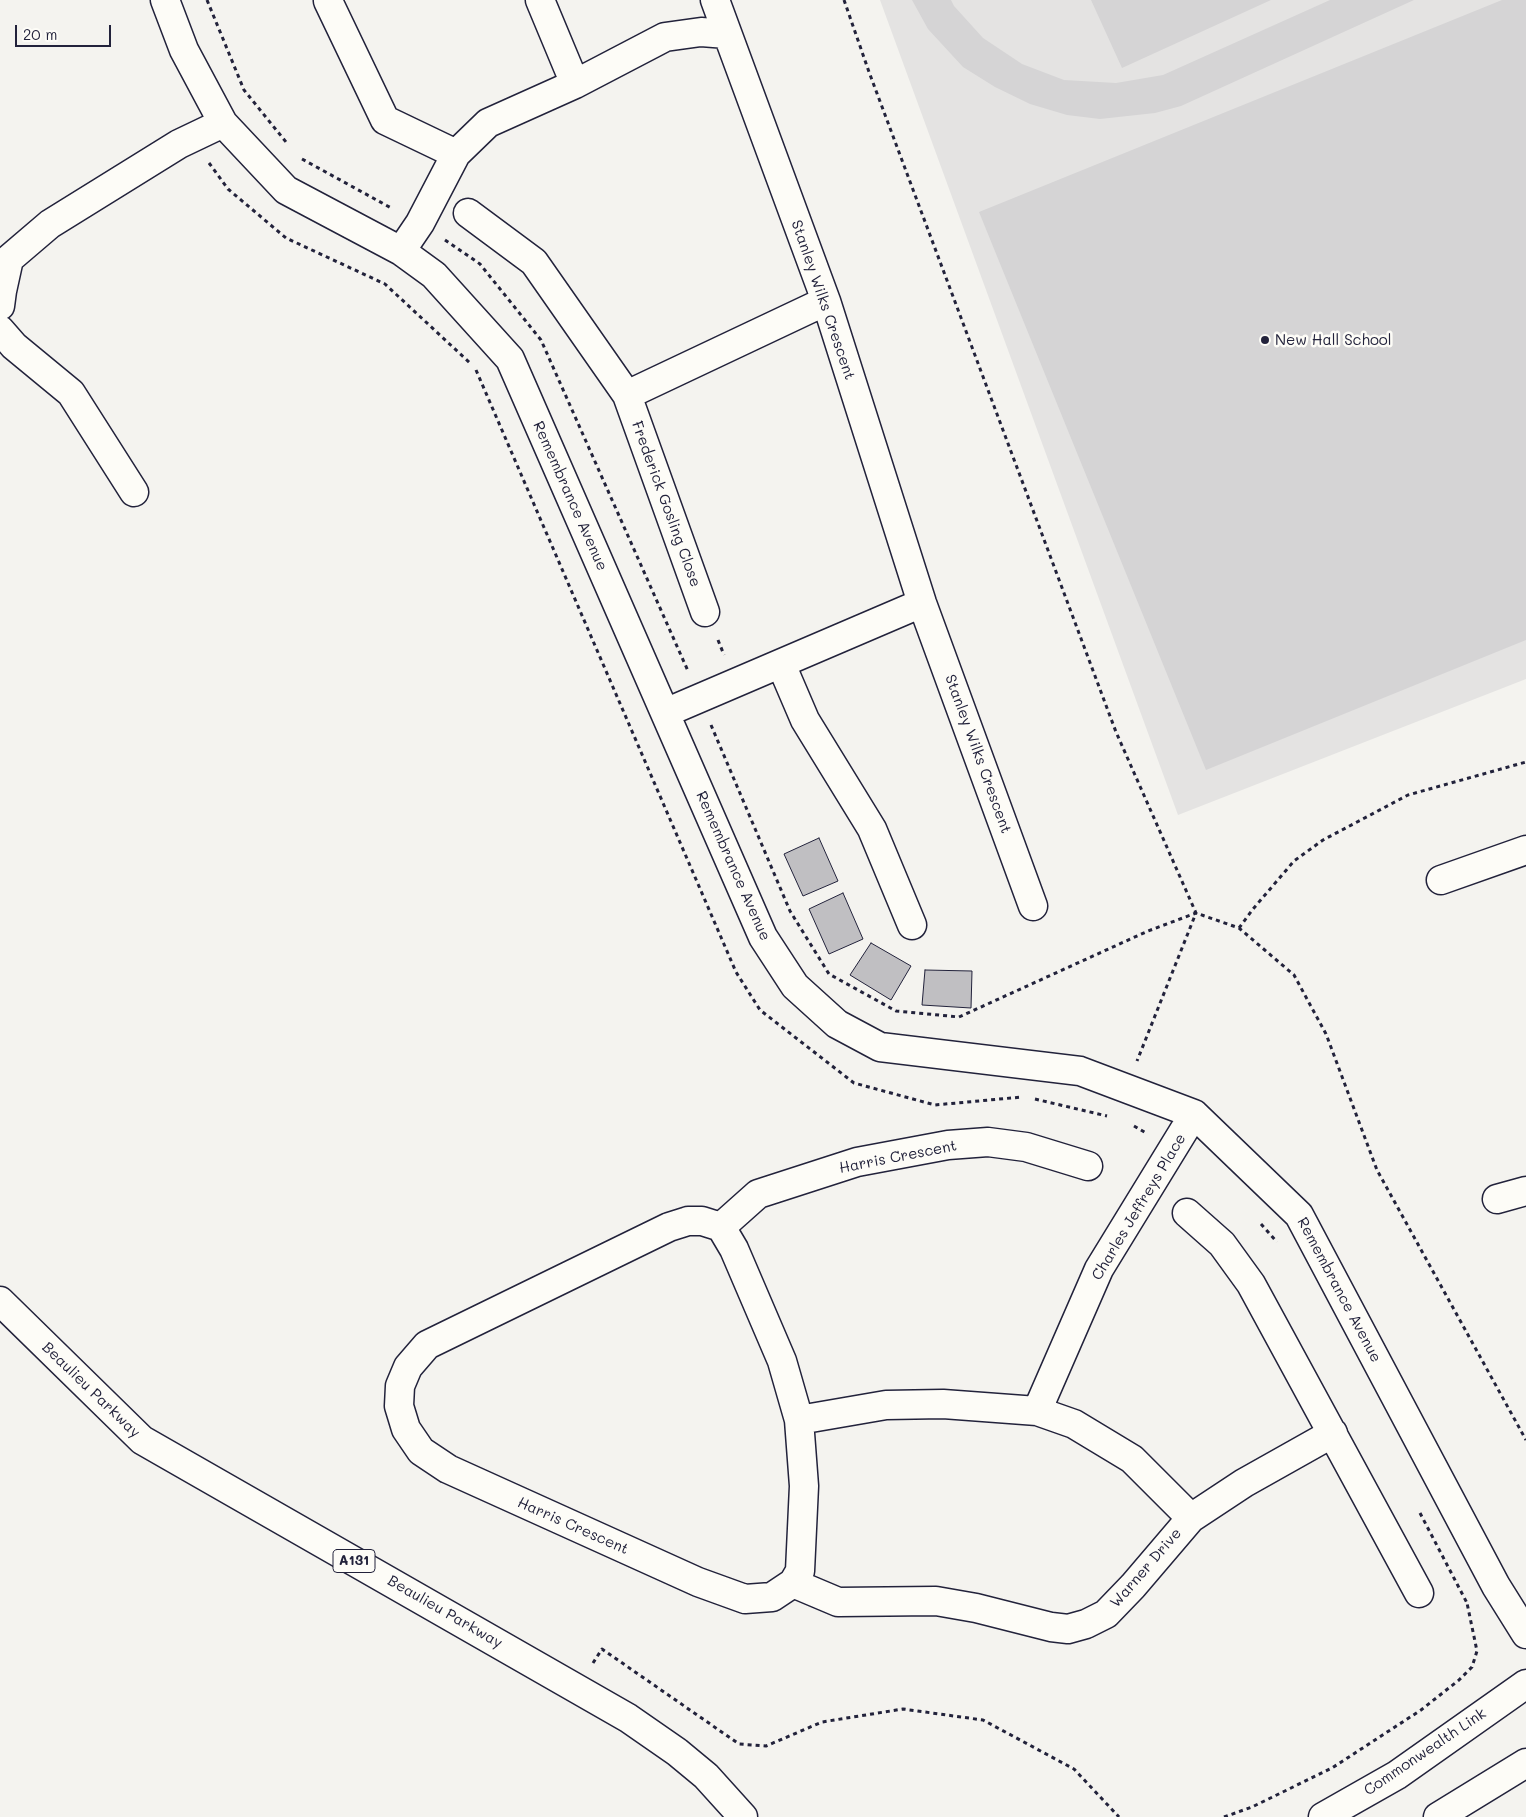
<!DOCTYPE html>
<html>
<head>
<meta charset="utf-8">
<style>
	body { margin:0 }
	#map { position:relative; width:1526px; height:1817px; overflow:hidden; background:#f4f3ef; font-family:Mali,sans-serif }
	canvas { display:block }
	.scale { position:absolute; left:15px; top:25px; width:96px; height:22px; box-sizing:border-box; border:2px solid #22223b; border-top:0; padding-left:6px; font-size:15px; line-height:18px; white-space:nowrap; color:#22223b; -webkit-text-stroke:4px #fdfcf7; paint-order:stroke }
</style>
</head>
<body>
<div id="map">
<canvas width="1526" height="1817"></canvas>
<div class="scale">20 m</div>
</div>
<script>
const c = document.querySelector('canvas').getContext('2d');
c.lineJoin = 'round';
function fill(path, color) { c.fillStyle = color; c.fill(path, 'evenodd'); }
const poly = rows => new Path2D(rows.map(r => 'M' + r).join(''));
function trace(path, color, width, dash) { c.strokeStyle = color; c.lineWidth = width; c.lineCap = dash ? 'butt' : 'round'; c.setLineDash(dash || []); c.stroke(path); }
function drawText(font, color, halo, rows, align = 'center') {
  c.font = font + ' Mali,sans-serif'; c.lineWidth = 5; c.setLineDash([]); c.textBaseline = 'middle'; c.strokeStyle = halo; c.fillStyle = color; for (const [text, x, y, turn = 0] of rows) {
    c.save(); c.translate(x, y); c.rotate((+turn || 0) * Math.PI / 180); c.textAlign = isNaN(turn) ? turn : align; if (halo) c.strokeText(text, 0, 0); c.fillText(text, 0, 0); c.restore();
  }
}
const built = poly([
	[880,0,1526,0,1526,679,1178,815]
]);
const green = poly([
	[912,0,951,0,954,6,983,38,1022,64,1064,80,1116,83,1163,75,1330,0,1414,0,1181,106,1155,113,1100,119,1067,115,1030,104,995,87,963,67,928,29],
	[1091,0,1271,0,1122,68],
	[1502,0,1526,0,1526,640,1206,770,979,212]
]);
const building = poly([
	[819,838,838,881,803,896,784,854,819,838],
	[843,893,863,939,829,954,809,909,843,893],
	[871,943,911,966,891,1000,850,975,871,943],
	[925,970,972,971,971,1008,922,1005,925,970]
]);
const path = poly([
	[207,0,244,90,286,142],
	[844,0,869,72,1116,732,1196,913,1137,1061],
	[302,159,393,209],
	[209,163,228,189,286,238,385,284,470,363],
	[445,240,480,264,541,340,688,671],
	[476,370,736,972,760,1010,854,1083,935,1105,1022,1097],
	[718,640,724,655],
	[711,725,790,911,829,974,896,1011,959,1017,1148,931,1196,913,1239,928,1294,975,1326,1034,1377,1170,1526,1440],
	[1239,928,1253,909,1294,861,1323,840,1408,795,1526,762],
	[1035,1099,1107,1116],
	[1134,1126,1146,1133],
	[1261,1224,1277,1242],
	[1420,1513,1467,1603],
	[593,1663,602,1649,739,1744,766,1746,822,1722,903,1709,983,1720,1074,1769,1119,1817],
	[1224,1817,1252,1807,1332,1768,1421,1710,1459,1680,1472,1667,1477,1651,1467,1603]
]);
const minor = poly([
	[165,0,184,50,223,123,286,190,401,251,434,275,510,359,763,937,795,986,837,1024,880,1047,1080,1071,1194,1114,1299,1215,1496,1586,1526,1634],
	[540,0,575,84],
	[715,0,826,301,922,603,1033,906],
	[328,1,385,120,456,154],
	[468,213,534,262,627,395,705,612],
	[401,251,420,223,456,154,488,123,575,84,665,37,701,32,727,34],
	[0,306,2,291,9,259,50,224,179,144,223,123],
	[0,330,14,346,71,393,134,492],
	[627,395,826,301],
	[781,664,805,720,872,829,912,925],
	[665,713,922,603],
	[1441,880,1526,850],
	[1497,1199,1526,1191],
	[1187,1213,1222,1244,1251,1284,1419,1593],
	[688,1221,702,1221,721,1227,734,1249,782,1361,799,1420,804,1486,800,1571,793,1583,772,1597,745,1599,698,1582,448,1469,421,1451,406,1429,399,1406,400,1386,408,1367,427,1345,669,1227,688,1221],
	[721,1227,758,1194,857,1162,948,1145,988,1142,1026,1147,1088,1166],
	[1037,1411,1099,1269,1194,1114],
	[799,1420,886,1405,943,1404,1037,1411,1074,1424,1132,1459,1191,1518],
	[793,1583,838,1602,936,1601,976,1608,1051,1627,1068,1629,1086,1624,1106,1614,1133,1586,1191,1518,1244,1483,1333,1433],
	[1323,1817,1397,1775,1526,1684],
	[1438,1817,1526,1763]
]);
const trunk = poly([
	[0,1301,142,1440,628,1718,677,1752,706,1776,743,1817]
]);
const markers = [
	[1265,340,5,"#22223b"]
];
const shields = [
	[354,1561,42]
];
const shieldNames = [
	["A131",354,1561]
];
const streetNames = [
	["Stanley Wilks Crescent",823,300,71],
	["Remembrance Avenue",570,496,66],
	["Frederick Gosling Close",666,504,70],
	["Stanley Wilks Crescent",978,754,70],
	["Remembrance Avenue",733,866,66],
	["Harris Crescent",898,1157,-11],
	["Charles Jeffreys Place",1139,1207,-59],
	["Remembrance Avenue",1339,1290,62],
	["Beaulieu Parkway",91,1390,44],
	["Harris Crescent",573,1526,24],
	["Warner Drive",1146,1568,-49],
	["Beaulieu Parkway",445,1612,30],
	["Commonwealth Link",1425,1752,-34]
];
const poiNames = [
	["New Hall School",1275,340]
];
fill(built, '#e4e3e2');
fill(green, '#d5d4d5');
fill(building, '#c0bfc2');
trace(building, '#22223b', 1);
trace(minor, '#22223b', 31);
trace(trunk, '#22223b', 31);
trace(path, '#22223b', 3, [4, 4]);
trace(minor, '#fdfcf7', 28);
trace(trunk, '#fdfcf7', 28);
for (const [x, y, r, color] of markers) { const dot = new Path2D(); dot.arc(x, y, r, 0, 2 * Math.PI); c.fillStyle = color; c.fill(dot); trace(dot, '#fdfcf7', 2); }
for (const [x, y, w] of shields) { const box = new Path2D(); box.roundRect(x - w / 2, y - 11.5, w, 23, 4); c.fillStyle = '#fdfcf7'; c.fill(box); trace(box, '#22223b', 1); }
drawText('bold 14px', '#22223b', null, shieldNames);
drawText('15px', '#22223b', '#fdfcf7', streetNames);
drawText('15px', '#22223b', '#fdfcf7', poiNames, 'left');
</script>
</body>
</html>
